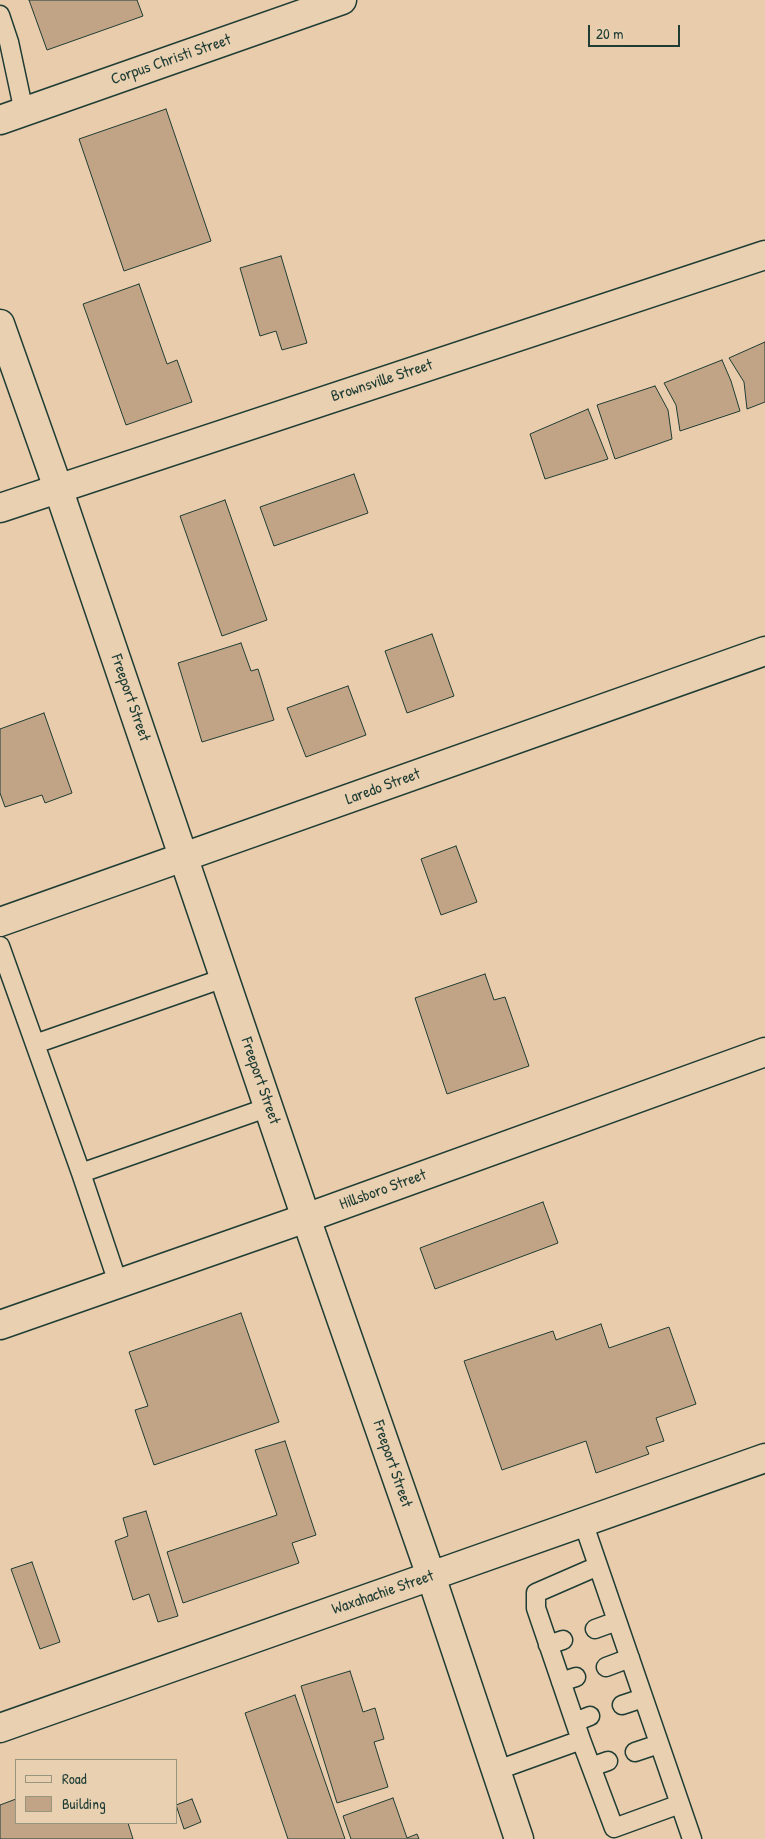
<!DOCTYPE html>
<html>
<head>
<meta charset="utf-8">
<style>
	body { margin:0 }
	#map { position:relative; width:765px; height:1839px; overflow:hidden; background:#e9ccac; font-family:"Patrick Hand",sans-serif }
	canvas { display:block }
	.legend { position:absolute; left:15px; top:1759px; width:162px; height:65px; box-sizing:border-box; background:#e9d0b1; border:1px solid #98957f; margin:0; padding:6px 9px; list-style:none; font-size:15px; color:#1f3d34 }
	.legend li { display:flex; align-items:center; gap:10px; height:25px }
	.legend b { width:25px; border:1px solid #98957f }
	.scale { position:absolute; left:588px; top:25px; width:92px; height:22px; box-sizing:border-box; border:2px solid #1f3d34; border-top:0; padding-left:6px; font-size:15px; line-height:18px; white-space:nowrap; color:#1f3d34; -webkit-text-stroke:4px #e9d0b1; paint-order:stroke }
</style>
</head>
<body>
<div id="map">
<canvas width="765" height="1839"></canvas>
<ul class="legend">
<li><b style="height:6px;background:#e9d0b1"></b>Road</li>
<li><b style="height:14px;background:#c1a386"></b>Building</li>
</ul>
<div class="scale">20 m</div>
</div>
<script>
const c = document.querySelector('canvas').getContext('2d');
c.lineJoin = 'round';
function fill(path, color) { c.fillStyle = color; c.fill(path, 'evenodd'); }
const poly = rows => new Path2D(rows.map(r => 'M' + r).join(''));
function trace(path, color, width, dash) { c.strokeStyle = color; c.lineWidth = width; c.lineCap = dash ? 'butt' : 'round'; c.setLineDash(dash || []); c.stroke(path); }
function drawText(font, color, halo, rows, align = 'center') {
  c.font = font + ' "Patrick Hand",sans-serif'; c.lineWidth = 4; c.setLineDash([]); c.textBaseline = 'middle'; c.strokeStyle = halo; c.fillStyle = color; for (const [text, x, y, turn = 0] of rows) {
    c.save(); c.translate(x, y); c.rotate((+turn || 0) * Math.PI / 180); c.textAlign = isNaN(turn) ? turn : align; if (halo) c.strokeText(text, 0, 0); c.fillText(text, 0, 0); c.restore();
  }
}
const building = poly([
	[29,0,137,0,143,16,47,50,29,0],
	[166,109,211,241,124,271,79,139,166,109],
	[281,256,307,343,282,350,276,331,260,336,240,268,281,256],
	[139,284,167,364,177,360,192,402,126,425,83,304,139,284],
	[765,342,765,402,747,409,744,382,729,358,765,342],
	[722,360,731,381,740,411,680,431,676,405,664,383,722,360],
	[655,386,668,410,672,439,615,459,597,405,655,386],
	[588,409,608,459,545,479,530,434,588,409],
	[354,474,368,513,274,546,260,507,354,474],
	[225,500,267,620,222,636,180,516,225,500],
	[432,634,454,696,407,713,385,651,432,634],
	[241,643,251,671,258,669,274,720,202,742,178,663,241,643],
	[348,686,366,735,306,757,287,708,348,686],
	[44,713,72,793,45,803,42,795,5,807,0,793,0,729,44,713],
	[456,846,477,902,441,915,421,859,456,846],
	[485,974,494,1000,505,997,529,1066,447,1094,415,998,485,974],
	[543,1202,558,1243,435,1289,420,1248,543,1202],
	[241,1313,279,1422,154,1465,135,1410,148,1406,129,1352,241,1313],
	[601,1324,609,1348,669,1327,696,1404,656,1418,664,1441,646,1447,649,1454,596,1473,586,1441,502,1470,464,1361,553,1331,556,1340,601,1324],
	[285,1441,316,1535,292,1543,299,1563,183,1603,167,1552,277,1515,255,1450,285,1441],
	[146,1511,178,1616,158,1622,149,1594,133,1600,115,1541,128,1536,123,1518,146,1511],
	[32,1562,60,1642,40,1649,11,1569,32,1562],
	[350,1671,363,1712,375,1708,384,1739,374,1742,388,1787,337,1803,301,1686,350,1671],
	[295,1695,345,1839,288,1839,245,1713,295,1695],
	[393,1798,407,1838,417,1834,419,1839,351,1839,343,1816,393,1798],
	[16,1799,16,1823,128,1823,133,1839,0,1839,0,1805,16,1799],
	[192,1799,201,1822,184,1829,176,1805,192,1799]
]);
const lane = poly([
	[0,15,9,42,24,112],
	[0,946,81,1173,118,1283],
	[35,1044,224,978],
	[81,1173,269,1107],
	[583,1522,680,1804],
	[595,1629,617,1621],
	[548,1645,563,1640],
	[606,1667,630,1658],
	[561,1682,576,1677],
	[622,1705,643,1698],
	[575,1722,590,1716],
	[581,1740,536,1608,536,1593,598,1566],
	[635,1752,659,1744],
	[591,1767,608,1761],
	[495,1771,581,1740,614,1828,680,1804,692,1839]
]);
const street = poly([
	[0,120,342,0],
	[0,508,765,255],
	[0,922,765,651],
	[0,1325,306,1218,765,1052],
	[0,1728,431,1576]
]);
const secondary = poly([
	[0,324,58,488,306,1218,431,1576,519,1839],
	[431,1576,765,1458]
]);
const streetNames = [
	["Corpus Christi Street",171,60,-19],
	["Brownsville Street",382,381,-18],
	["Freeport Street",130,698,71],
	["Laredo Street",383,787,-20],
	["Freeport Street",260,1081,71],
	["Hillsboro Street",383,1190,-20],
	["Freeport Street",392,1464,71],
	["Waxahachie Street",383,1593,-19]
];
fill(building, '#c1a386');
trace(building, '#1f3d34', 1);
trace(lane, '#1f3d34', 21);
trace(street, '#1f3d34', 31);
trace(secondary, '#1f3d34', 31);
trace(lane, '#e9d0b1', 18);
trace(street, '#e9d0b1', 28);
trace(secondary, '#e9d0b1', 28);
drawText('16px', '#1f3d34', '#e9d0b1', streetNames);
</script>
</body>
</html>
